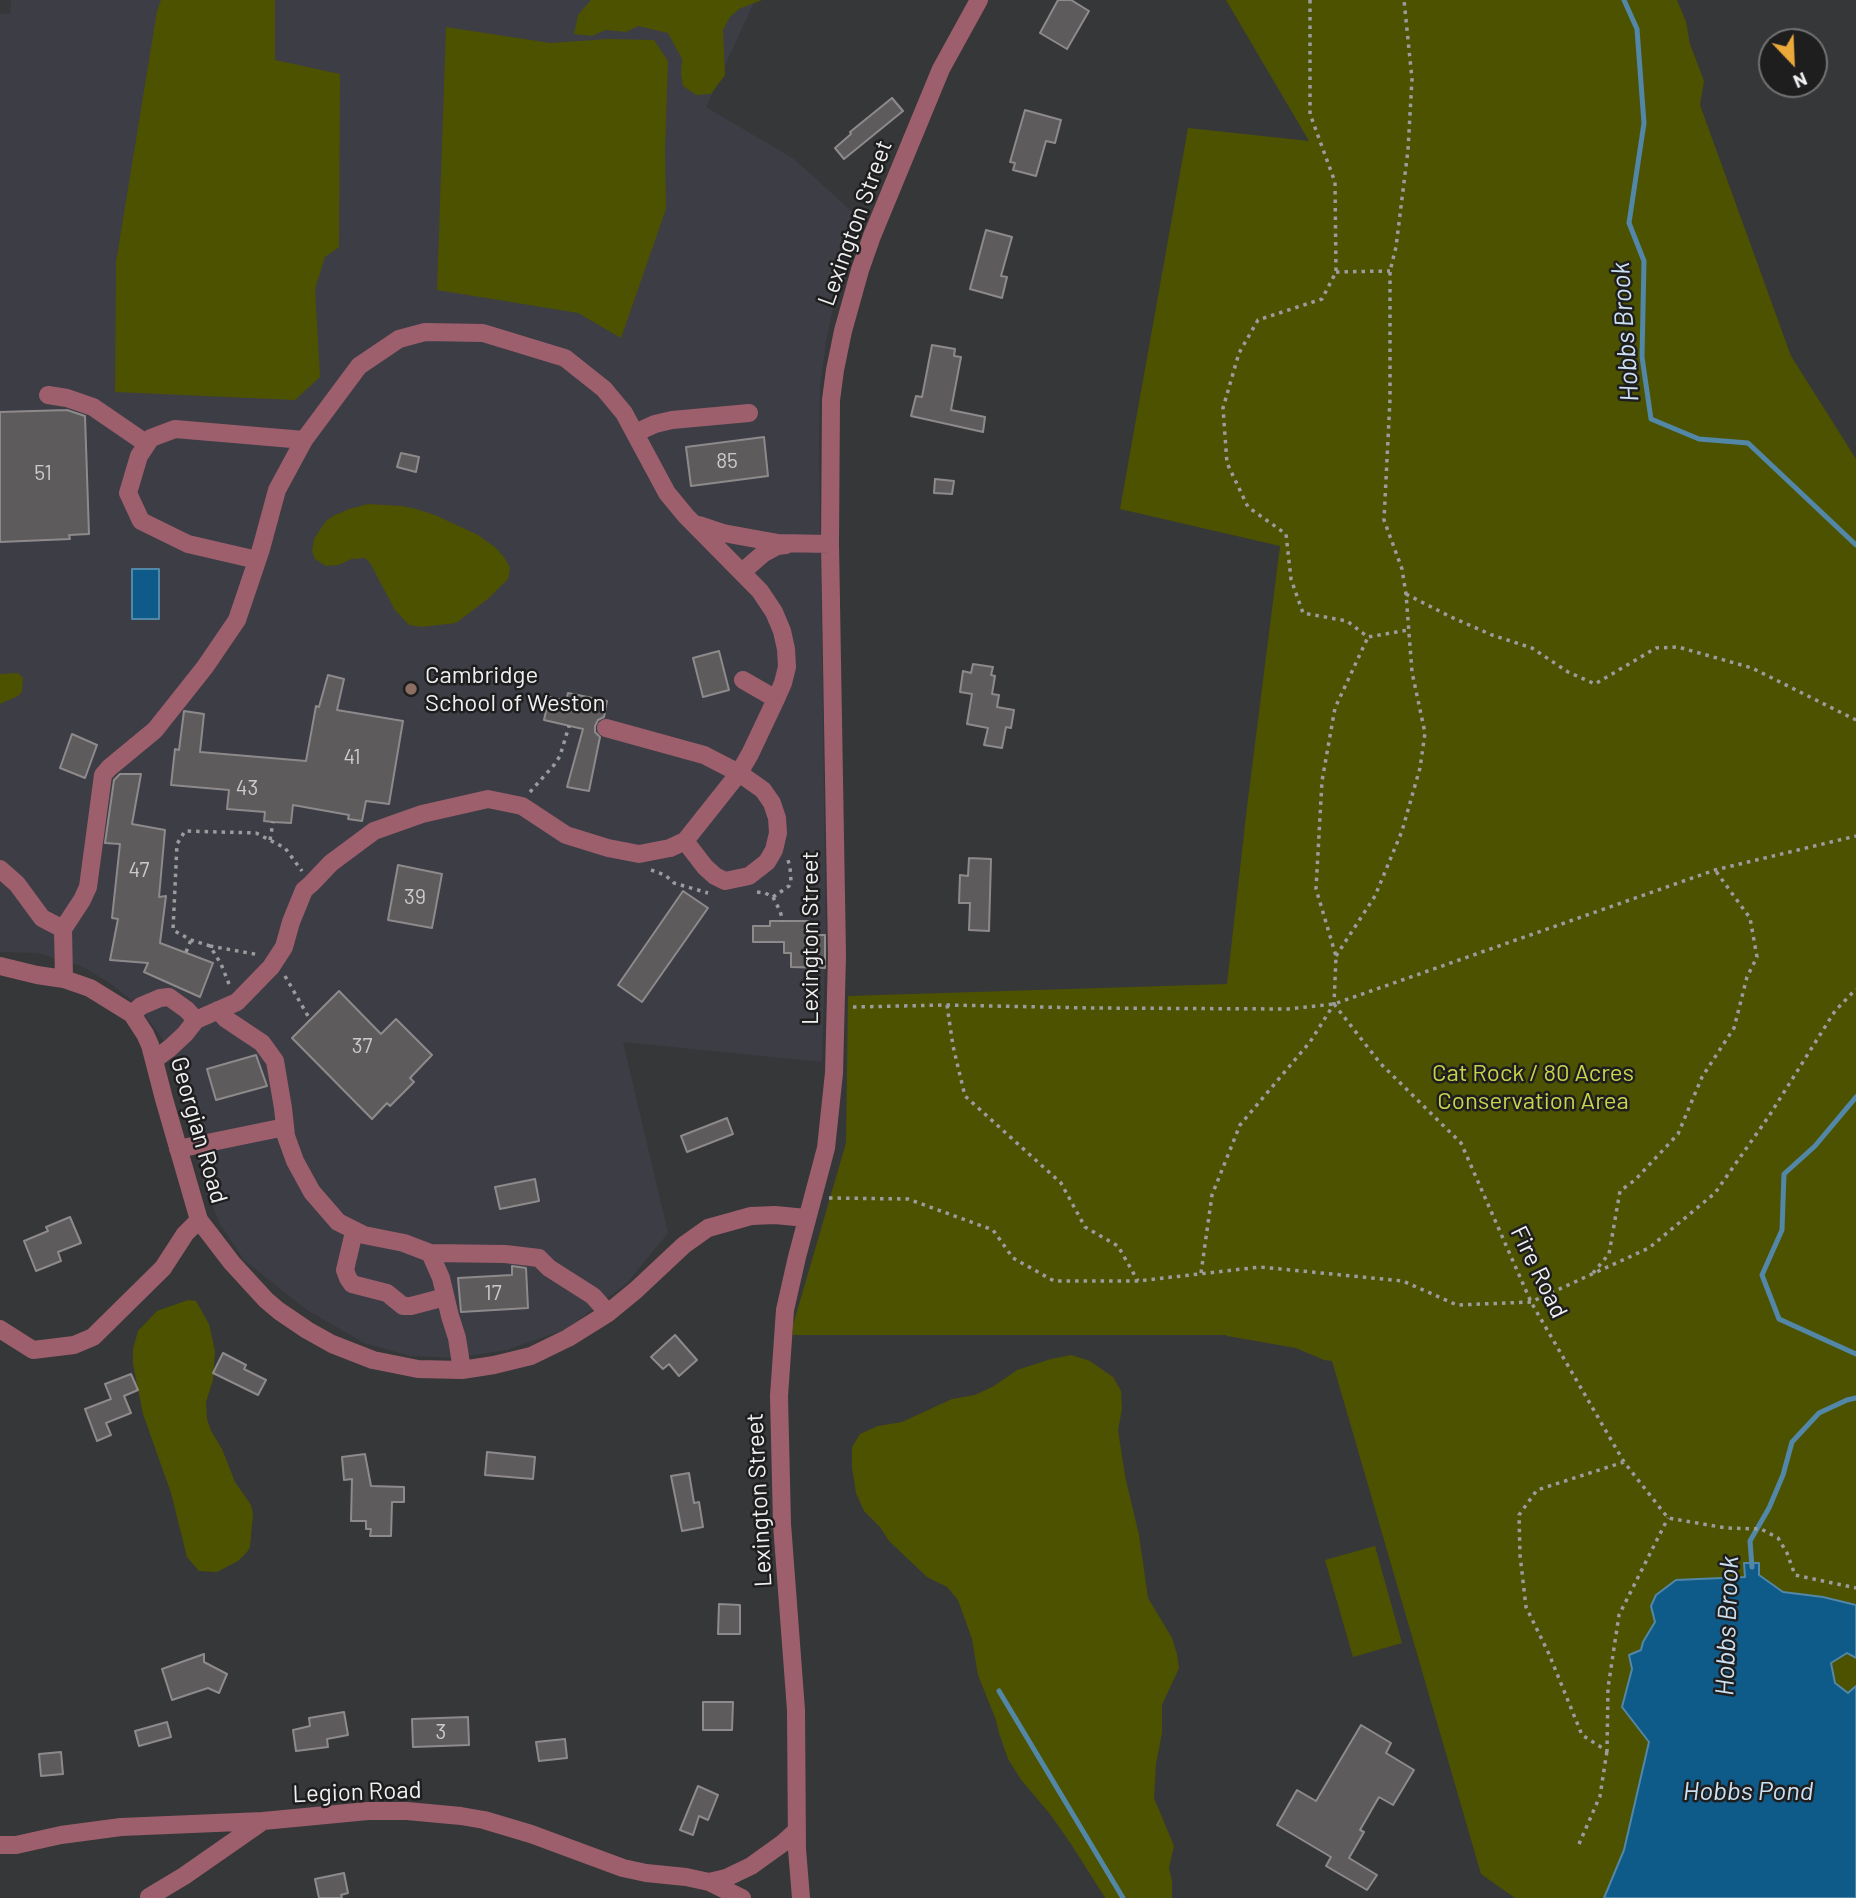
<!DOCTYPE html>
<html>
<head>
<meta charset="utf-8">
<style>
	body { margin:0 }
	#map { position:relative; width:1856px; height:1898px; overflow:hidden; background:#363739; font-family:Barlow,sans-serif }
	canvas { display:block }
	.north { position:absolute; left:1758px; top:28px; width:70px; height:70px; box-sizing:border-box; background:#1e1e1f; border:2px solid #727273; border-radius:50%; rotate:157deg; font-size:19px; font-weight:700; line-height:28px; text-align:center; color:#f0f0f2 }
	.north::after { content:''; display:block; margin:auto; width:24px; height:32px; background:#eba93a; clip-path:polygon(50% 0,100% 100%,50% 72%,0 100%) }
</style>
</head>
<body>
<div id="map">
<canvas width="1856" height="1898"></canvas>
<div class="north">N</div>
</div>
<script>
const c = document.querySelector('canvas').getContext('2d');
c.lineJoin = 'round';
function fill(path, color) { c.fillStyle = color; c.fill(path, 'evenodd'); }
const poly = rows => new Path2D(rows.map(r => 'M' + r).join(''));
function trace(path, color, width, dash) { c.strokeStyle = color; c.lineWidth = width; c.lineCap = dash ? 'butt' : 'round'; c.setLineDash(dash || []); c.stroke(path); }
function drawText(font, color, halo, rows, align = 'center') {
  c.font = font + ' Barlow,sans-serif'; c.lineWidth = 5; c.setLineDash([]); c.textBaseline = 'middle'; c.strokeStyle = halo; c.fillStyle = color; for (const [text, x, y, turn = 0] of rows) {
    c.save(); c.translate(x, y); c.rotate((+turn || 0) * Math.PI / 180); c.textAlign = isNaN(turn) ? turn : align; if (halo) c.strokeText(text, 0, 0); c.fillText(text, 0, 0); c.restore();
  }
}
const built = poly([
	[11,0,755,0,706,107,794,159,859,218,835,298,826,342,820,387,819,444,826,935,822,1062,623,1042,668,1233,627,1283,565,1330,506,1350,455,1358,410,1356,364,1343,307,1310,244,1260,220,1224,205,1189,196,1154,179,1073,162,1038,147,1018,130,999,107,981,81,966,38,953,0,952,0,14,10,14]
]);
const green = poly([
	[161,0,275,0,275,60,340,74,339,247,325,257,315,289,320,377,295,400,115,392,116,262,157,11],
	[591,0,762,0,739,9,730,17,723,30,725,75,711,94,696,95,683,86,681,74,682,59,668,33,638,26,626,32,606,30,592,36,574,34,578,15],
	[1226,0,1677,0,1686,22,1690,44,1704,81,1700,105,1791,356,1856,459,1856,1605,1823,1597,1783,1592,1759,1575,1759,1563,1745,1577,1676,1580,1651,1606,1656,1622,1643,1642,1641,1651,1629,1655,1632,1669,1622,1707,1649,1742,1624,1850,1604,1898,1515,1898,1481,1874,1332,1361,1324,1360,1296,1348,1227,1336,1226,1335,793,1335,793,1325,846,1143,848,996,1227,984,1247,807,1280,546,1120,509,1188,128,1309,141],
	[446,27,550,43,608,39,654,40,668,61,665,151,666,209,621,338,578,313,437,290],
	[368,504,402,506,416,509,435,515,478,535,495,547,504,557,510,568,508,579,489,598,456,623,422,627,409,625,395,610,370,563,365,558,351,559,339,565,326,566,315,559,312,552,314,539,325,522,333,516,349,509],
	[18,673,23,678,22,692,18,696,0,704,0,674],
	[188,1300,196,1301,209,1324,215,1351,213,1380,206,1402,207,1419,211,1431,222,1449,235,1482,251,1505,253,1514,250,1547,247,1552,238,1561,217,1572,199,1571,187,1557,171,1493,143,1414,133,1364,133,1349,138,1331,157,1311],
	[1071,1355,1090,1361,1113,1377,1121,1391,1122,1409,1118,1430,1125,1476,1139,1535,1148,1598,1172,1638,1177,1654,1179,1668,1162,1705,1162,1733,1156,1764,1154,1798,1174,1846,1169,1868,1172,1881,1172,1898,1106,1898,1104,1896,1071,1844,1050,1814,1022,1781,1008,1759,999,1733,996,1720,978,1675,972,1639,958,1600,947,1587,927,1577,889,1541,880,1527,864,1511,856,1493,852,1467,852,1447,860,1434,878,1426,902,1422,952,1399,975,1395,994,1386,1017,1370,1051,1359],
	[1375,1546,1402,1643,1353,1657,1325,1560],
	[1848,1653,1856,1658,1856,1686,1848,1693,1835,1683,1831,1663]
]);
const water = poly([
	[132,569,159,569,159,619,132,619,132,569],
	[1744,1563,1759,1563,1759,1575,1783,1592,1823,1597,1856,1605,1856,1658,1847,1653,1831,1663,1835,1683,1848,1693,1856,1686,1856,1898,1604,1898,1624,1850,1649,1742,1622,1707,1632,1669,1629,1655,1641,1650,1643,1642,1655,1622,1651,1606,1656,1595,1676,1580,1745,1577,1744,1563]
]);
const stream = poly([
	[1624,0,1637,29,1644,123,1629,223,1644,261,1642,357,1651,419,1699,439,1748,443,1856,545],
	[1856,1097,1815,1146,1784,1174,1782,1230,1762,1275,1779,1319,1856,1354],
	[1752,1567,1750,1541,1769,1508,1783,1475,1792,1442,1819,1413,1847,1400,1856,1398],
	[999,1691,1123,1898]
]);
const building = poly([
	[1058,0,1071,0,1089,11,1067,49,1040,33,1058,0],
	[892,98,903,111,844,159,835,148,851,134,850,132,892,98],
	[1025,110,1061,120,1055,143,1046,141,1036,176,1013,170,1015,163,1010,162,1025,110],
	[986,230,1012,237,1001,276,1007,277,1002,298,970,289,986,230],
	[932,345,955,349,954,356,961,357,951,410,985,417,983,432,911,416,916,396,922,397,932,345],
	[67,410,85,416,89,534,69,535,70,539,0,542,0,412,67,410],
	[764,437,768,476,691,486,686,447,764,437],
	[401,453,419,457,416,472,397,467,401,453],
	[935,479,954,481,952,494,934,493,935,479],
	[719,651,729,690,703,697,693,658,719,651],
	[973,664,993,667,991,675,995,676,992,694,999,695,997,707,1014,710,1011,728,1006,727,1002,748,984,745,988,728,967,724,972,694,960,692,963,671,971,673,973,664],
	[328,675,344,679,337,710,403,721,389,804,366,801,362,821,348,819,349,815,293,805,291,823,273,822,264,821,265,812,227,809,229,790,171,785,175,749,179,750,184,711,204,714,200,752,306,761,316,706,319,707,328,675],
	[568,693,607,701,604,717,598,720,595,726,595,732,600,737,589,791,567,787,583,729,544,720,549,697,566,701,568,693],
	[72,734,97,745,85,778,60,768,72,734],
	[120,774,141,774,132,824,165,830,159,897,166,896,160,943,213,963,200,997,144,972,148,963,110,960,118,919,112,918,120,844,105,843,114,780,120,774],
	[969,858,991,859,989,931,969,930,970,903,959,903,960,875,968,876,969,858],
	[398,865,442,874,432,928,388,920,398,865],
	[683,891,708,908,642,1002,618,985,683,891],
	[770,921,808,921,808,935,825,935,825,968,791,967,791,953,784,953,784,942,753,942,753,926,770,926,770,921],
	[339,991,381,1034,396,1019,432,1055,410,1078,414,1082,390,1106,387,1103,372,1119,292,1038,339,991],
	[256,1055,267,1086,216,1100,207,1069,256,1055],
	[727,1118,733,1134,687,1152,681,1136,727,1118],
	[535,1179,539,1201,500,1209,495,1187,535,1179],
	[70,1217,81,1243,58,1252,61,1261,36,1271,24,1241,48,1231,46,1227,70,1217],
	[512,1266,526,1268,528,1308,461,1312,458,1278,512,1275,512,1266],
	[675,1335,697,1360,679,1376,669,1364,663,1369,651,1357,675,1335],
	[223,1353,246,1365,244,1369,266,1380,258,1395,213,1373,223,1353],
	[131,1374,138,1390,124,1396,131,1413,106,1423,111,1435,97,1441,85,1409,111,1399,105,1384,131,1374],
	[487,1452,535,1457,533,1479,485,1475,487,1452],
	[365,1454,371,1486,404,1487,404,1502,392,1502,391,1536,370,1536,371,1529,366,1529,366,1521,351,1521,352,1479,344,1480,342,1457,365,1454],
	[689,1473,694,1503,699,1502,703,1527,682,1531,671,1476,689,1473],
	[719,1604,740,1605,740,1634,718,1634,719,1604],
	[204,1654,204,1662,227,1674,219,1693,208,1688,172,1700,162,1669,204,1654],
	[703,1702,733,1702,732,1730,703,1730,703,1702],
	[344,1712,348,1735,327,1739,328,1747,296,1751,293,1730,310,1726,309,1718,344,1712],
	[468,1717,469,1745,413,1747,412,1719,468,1717],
	[167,1722,171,1737,139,1746,135,1731,167,1722],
	[1361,1725,1391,1743,1386,1753,1414,1770,1393,1805,1379,1797,1360,1830,1364,1832,1349,1858,1377,1875,1367,1890,1326,1866,1331,1857,1277,1825,1297,1790,1316,1801,1361,1725],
	[565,1739,567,1758,539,1761,536,1742,565,1739],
	[61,1752,63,1774,41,1776,39,1754,61,1752],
	[698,1786,718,1795,708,1820,699,1816,693,1835,680,1830,698,1786],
	[344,1873,348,1893,341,1895,342,1898,319,1898,315,1879,344,1873]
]);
const path = poly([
	[1310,0,1310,114,1335,182,1336,272,1322,299,1258,320,1239,353,1223,408,1227,463,1248,507,1286,534,1291,579,1303,613,1347,621,1368,637,1408,630],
	[1336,272,1390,271],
	[1406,594,1451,617,1492,635,1532,648,1568,672,1595,684,1656,648,1678,647,1752,668,1856,720],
	[530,792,554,765,560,756,569,726],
	[270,840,273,822],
	[651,870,665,875,674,883,708,893],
	[757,892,765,893,773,897,780,911,783,921],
	[773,897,789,886,791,881,790,867,788,860],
	[210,946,191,940,173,930,177,844,185,831,256,833,285,848,302,871],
	[186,952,191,940],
	[1336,956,1375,896,1402,831,1420,768,1425,733,1412,672,1406,594,1402,569,1384,520,1390,399,1390,271,1396,247,1408,150,1412,79,1404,0],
	[285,976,308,1016,309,1021],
	[229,984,221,964,210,946,260,955],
	[1334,1004,1380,1063,1461,1143,1531,1302,1624,1462,1668,1518,1726,1528,1761,1529,1778,1538,1787,1553,1795,1575,1856,1588],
	[947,1005,953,1046,965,1096,1061,1183,1085,1227,1118,1246,1138,1281],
	[853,1007,947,1005,1089,1008,1288,1009,1334,1004,1715,870,1856,836],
	[829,1198,908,1199,993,1230,1013,1258,1054,1281,1138,1281,1260,1267,1403,1281,1457,1305,1531,1302,1649,1248,1715,1193,1769,1116,1835,1011,1856,989],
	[1201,1273,1212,1195,1240,1125,1310,1042,1334,1004,1336,956,1316,889,1322,781,1335,708,1368,637],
	[1593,1273,1609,1254,1620,1191,1635,1180,1678,1134,1702,1077,1734,1028,1747,977,1757,957,1750,918,1715,870],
	[1624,1462,1537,1490,1519,1515,1520,1555,1526,1607,1549,1654,1582,1735,1607,1751,1608,1688,1619,1615,1668,1518],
	[1579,1844,1600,1796,1607,1751]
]);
const minor = poly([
	[48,395,67,398,93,407,147,444],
	[635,433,655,424,672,420,749,413],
	[699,525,723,533,778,543,830,544],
	[257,560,188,544,141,521,128,493,139,456,151,438,175,429,304,440],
	[742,572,764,553,777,546,786,545],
	[606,728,704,755,739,773,763,790,772,803,777,818,778,833,774,850,767,862,749,876,725,881,715,876,705,867,685,841],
	[0,869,17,884,42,918,63,929],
	[0,966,37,975,64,979,90,988,132,1014,145,1034,150,1045,164,1099,199,1220,232,1263,266,1300,279,1311,307,1330,332,1344,373,1360,418,1369,462,1370,494,1365,531,1356,568,1338,608,1313,636,1290,684,1245,708,1228,751,1216,775,1215,806,1218],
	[64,979,63,929,82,900,88,887,103,775,109,768,155,730,205,667,237,620,261,549,277,490,304,440,359,366,399,339,425,332,483,333,565,358,604,389,624,413,667,493,686,516,760,591,774,612,782,631,786,649,787,667,783,683,776,699,743,680],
	[218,1010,226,1019,262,1043,275,1061,283,1108,286,1136,295,1161,312,1192,338,1222,364,1235,404,1243,430,1253,505,1254,539,1258,549,1268,593,1296,608,1313],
	[132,1014,141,1006,160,998,169,997,187,1010,196,1020,237,1002,271,967,284,947,291,922,304,890,311,884,331,863,374,831,422,814,488,799,522,806,566,835,608,848,639,854,670,848,685,841,739,773,750,754,776,699],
	[154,1060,170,1048,185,1034,196,1020],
	[178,1149,285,1127],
	[354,1232,345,1270,348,1278,352,1284,387,1293,403,1306,411,1306,445,1297],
	[430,1253,441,1278,450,1316,457,1338,462,1370],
	[0,1329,33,1350,74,1345,93,1337,163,1268,185,1234,199,1220],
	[0,1845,16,1845,61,1835,121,1827,263,1821,368,1811,407,1811,461,1816,484,1820,531,1834,623,1868,646,1873,686,1877,709,1882,726,1878,751,1866,783,1843,796,1831],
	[709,1882,742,1898],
	[149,1897,184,1876,263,1821],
	[801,1898,797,1849,796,1710,782,1524,779,1396,785,1310,797,1257,826,1148,834,1073,837,955,830,544,831,400,835,370,843,331,860,270,872,236,941,69,979,0]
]);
const markers = [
	[411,689,7,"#8d6e63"]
];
const numberNames = [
	["85",727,461],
	["51",43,473],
	["41",352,757],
	["43",247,788],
	["47",139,870],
	["39",415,897],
	["37",362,1046],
	["17",493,1293],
	["3",441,1732]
];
const streetNames = [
	["Lexington Street",855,223,-70],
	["Lexington Street",810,938,-90],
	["Georgian Road",199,1130,74],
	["Fire Road",1539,1272,64],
	["Lexington Street",759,1500,-93],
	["Legion Road",357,1792,-2]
];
const poiNames = [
	["Cambridge",425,675],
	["School of Weston",425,703]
];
const parkNames = [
	["Cat Rock / 80 Acres",1533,1073],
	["Conservation Area",1533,1101]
];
const waterNames = [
	["Hobbs Brook",1625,332,-94],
	["Hobbs Brook",1727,1626,-88],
	["Hobbs Pond",1748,1791]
];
fill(built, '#3d3d46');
fill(green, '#4d5201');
fill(water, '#0e5a88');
trace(water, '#5287a8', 2);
trace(stream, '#5287a8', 5);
fill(building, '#5e5b5c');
trace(building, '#8e8a8c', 2);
trace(path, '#9c9c9e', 3.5, [3.5, 5]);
trace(minor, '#9e5f6d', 18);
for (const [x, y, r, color] of markers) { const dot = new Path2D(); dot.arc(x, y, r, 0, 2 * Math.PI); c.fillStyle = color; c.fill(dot); trace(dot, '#1e1e1f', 2.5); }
drawText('21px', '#cccbcc', null, numberNames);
drawText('24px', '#f0f0f2', '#1e1e1f', streetNames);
drawText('24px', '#f0f0f2', '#1e1e1f', poiNames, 'left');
drawText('24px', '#c9d34c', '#1e1e1f', parkNames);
drawText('italic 26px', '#cce0f1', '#1e1e1f', waterNames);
</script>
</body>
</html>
